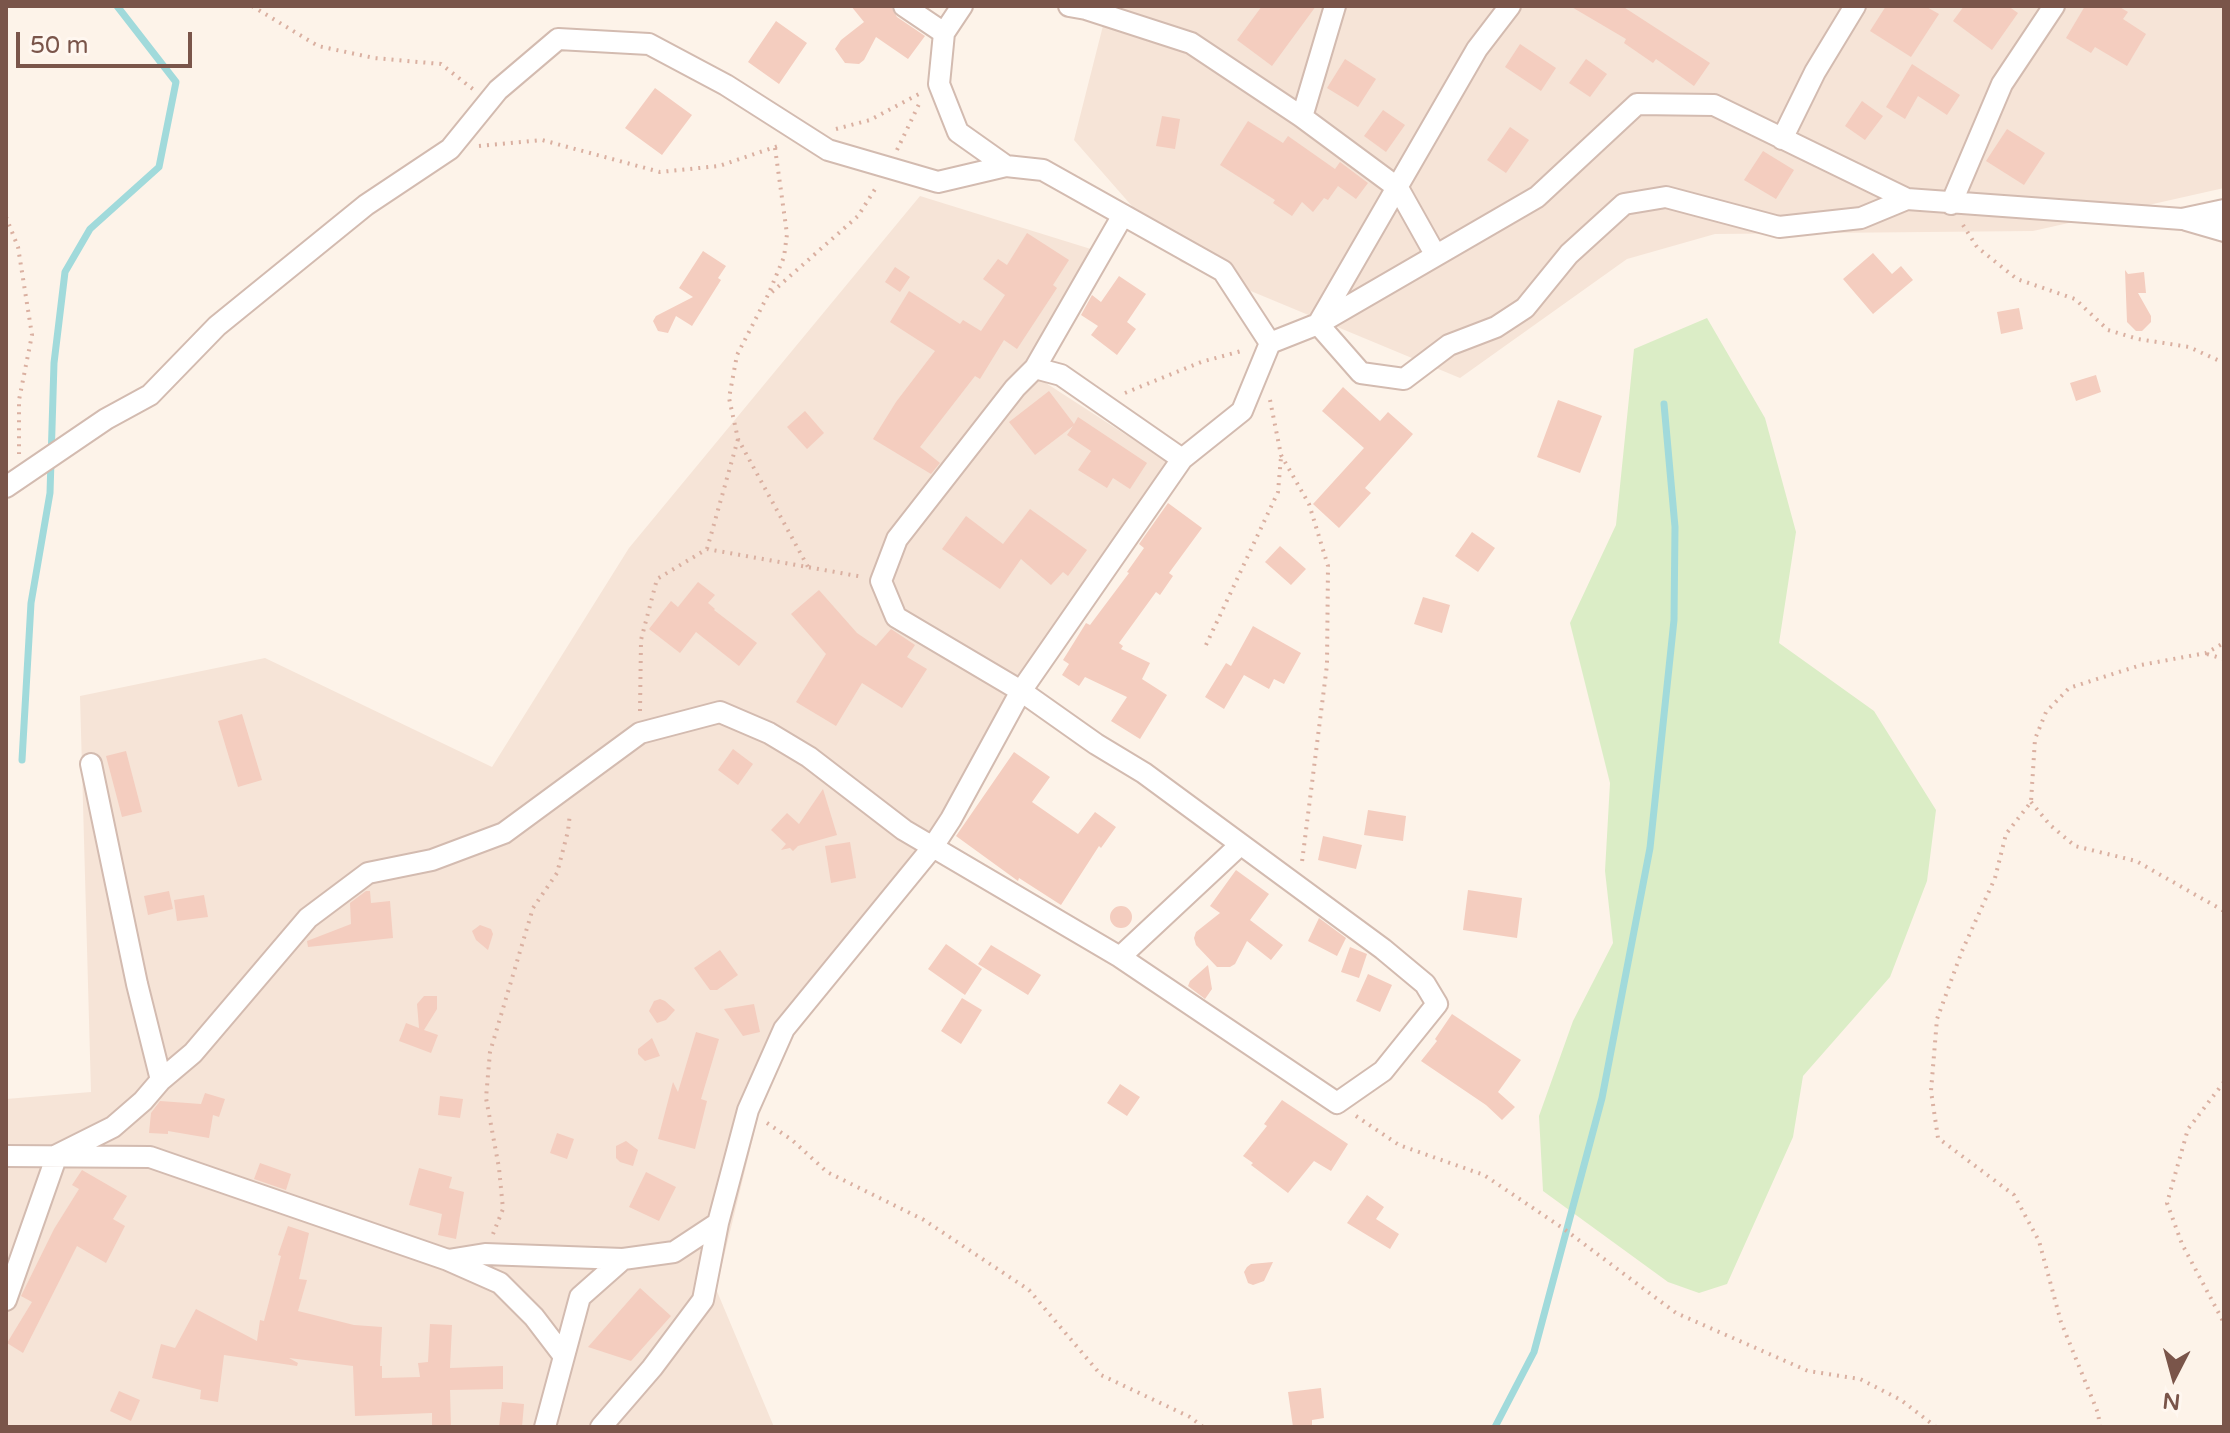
<!DOCTYPE html>
<html>
<head>
<meta charset="utf-8">
<style>
	body { margin:0 }
	#map { position:relative; width:2230px; height:1433px; overflow:hidden; background:#fdf3e9; font-family:"Varela Round",sans-serif }
	canvas { display:block }
	.frame { position:absolute; inset:0; border:8px solid #7a554a; pointer-events:none }
	.north { position:absolute; left:2134px; top:1337px; width:80px; height:80px; -webkit-text-stroke:6px #fff7f0; paint-order:stroke; rotate:186deg; font-size:22px; font-weight:700; line-height:32px; text-align:center; color:#7a554a }
	.north::after { content:''; display:block; margin:auto; width:28px; height:36px; background:#7a554a; clip-path:polygon(50% 0,100% 100%,50% 72%,0 100%) }
	.scale { position:absolute; left:16px; top:32px; width:176px; height:36px; box-sizing:border-box; border:4px solid #7a554a; border-top:0; padding-left:10px; font-size:24px; line-height:28px; white-space:nowrap; color:#7a554a; -webkit-text-stroke:6px #fff7f0; paint-order:stroke }
</style>
</head>
<body>
<div id="map">
<canvas width="2230" height="1433"></canvas>
<div class="frame"></div>
<div class="north">N</div>
<div class="scale">50 m</div>
</div>
<script>
const c = document.querySelector('canvas').getContext('2d');
c.lineJoin = 'round';
function fill(path, color) { c.fillStyle = color; c.fill(path, 'evenodd'); }
const poly = rows => new Path2D(rows.map(r => 'M' + r).join(''));
function trace(path, color, width, dash) { c.strokeStyle = color; c.lineWidth = width; c.lineCap = dash ? 'butt' : 'round'; c.setLineDash(dash || []); c.stroke(path); }
const residential = poly([
	[1108,6,2224,6,2224,188,2033,231,1715,234,1627,259,1460,378,1181,262,1074,140],
	[920,196,1094,250,1032,374,1171,464,921,847,782,1019,716,1289,774,1427,6,1427,6,1099,91,1092,80,696,265,658,492,767,629,548]
]);
const green = poly([
	[1707,318,1765,418,1796,532,1779,643,1874,711,1936,810,1927,881,1890,977,1803,1076,1793,1137,1727,1284,1699,1293,1668,1282,1543,1191,1539,1116,1573,1021,1613,943,1605,871,1610,783,1570,623,1616,525,1634,349]
]);
const stream = poly([
	[22,760,31,603,50,493,54,363,65,272,90,229,159,167,176,82,117,6],
	[1495,1427,1534,1352,1602,1098,1650,848,1674,620,1675,527,1664,404]
]);
const building = poly([
	[851,6,891,6,897,17,925,36,908,59,876,37,864,60,859,64,845,63,835,49,841,40,864,22],
	[1262,6,1316,6,1272,66,1237,40],
	[1570,6,1622,6,1710,63,1694,86,1656,59,1653,63,1624,43,1626,39],
	[1886,6,1925,6,1939,14,1911,57,1870,31],
	[1964,6,2008,6,2018,13,1992,50,1953,21],
	[2085,6,2118,6,2128,12,2123,19,2146,34,2127,66,2095,47,2091,53,2066,38],
	[776,21,807,43,779,84,748,62],
	[1520,44,1556,68,1541,91,1505,67],
	[1345,59,1376,79,1358,107,1327,88],
	[1586,59,1607,74,1590,97,1569,83],
	[1912,64,1960,95,1947,115,1918,96,1905,119,1886,107],
	[655,88,692,115,662,155,625,128],
	[1862,101,1883,116,1865,140,1845,126],
	[1383,110,1405,125,1386,152,1364,136],
	[1162,116,1180,119,1175,149,1156,146],
	[1248,121,1283,143,1288,136,1335,169,1340,162,1368,183,1356,199,1338,186,1328,200,1324,198,1313,212,1302,202,1292,216,1273,203,1275,200,1220,165],
	[1510,127,1529,140,1506,173,1487,160],
	[2007,129,2045,153,2024,185,1986,161],
	[1763,151,1794,170,1776,199,1744,180],
	[1027,233,1069,260,1053,285,1057,288,1017,349,1004,340,980,379,975,376,920,447,940,463,931,474,873,439,896,402,935,351,890,322,909,291,960,324,963,320,981,331,1005,295,983,279,998,259,1007,265],
	[703,251,726,266,718,278,721,280,692,326,676,316,668,333,658,331,653,321,656,316,693,297,679,288],
	[1873,253,1892,274,1901,266,1913,280,1873,314,1843,279],
	[895,267,910,277,900,292,885,282],
	[2125,270,2128,274,2144,272,2146,293,2138,293,2151,316,2151,322,2142,331,2136,331,2127,322],
	[1119,276,1146,294,1127,322,1136,329,1117,355,1091,335,1098,326,1081,315,1092,295,1101,302],
	[2019,308,2023,329,2001,334,1997,312],
	[2096,375,2101,392,2076,401,2070,383],
	[1343,387,1380,421,1388,412,1413,434,1365,488,1371,493,1339,528,1313,504,1364,448,1322,411],
	[1049,391,1074,424,1078,417,1147,463,1130,489,1113,478,1107,488,1078,470,1091,451,1067,435,1073,426,1035,455,1009,422],
	[1558,400,1602,416,1580,473,1537,457],
	[805,411,824,433,807,449,787,427],
	[1168,503,1202,528,1169,573,1173,576,1160,595,1156,592,1119,643,1123,646,1121,649,1150,663,1142,679,1167,695,1140,739,1111,721,1127,697,1085,677,1079,686,1062,675,1069,664,1063,660,1086,623,1090,625,1129,573,1127,572,1144,548,1139,544],
	[1030,509,1087,550,1068,576,1063,572,1051,585,1021,559,1000,589,942,549,966,516,1003,544],
	[1472,532,1495,548,1478,572,1455,556],
	[1280,546,1306,569,1291,585,1265,562],
	[698,582,715,595,708,603,715,609,714,610,757,643,739,666,696,632,680,653,649,629,671,601,678,607],
	[819,590,857,633,876,646,891,629,915,645,907,657,927,669,902,708,862,683,836,726,796,702,826,654,791,614],
	[1423,597,1450,605,1442,633,1414,624],
	[1253,626,1301,653,1284,684,1274,679,1269,689,1244,675,1224,709,1205,697,1226,663,1231,666],
	[242,714,262,780,238,787,218,721],
	[733,749,753,764,738,785,718,770],
	[126,751,142,812,122,817,106,756],
	[1014,752,1050,777,1032,802,1078,834,1095,812,1116,827,1101,848,1099,846,1061,905,1019,878,1018,881,956,836],
	[823,789,837,835,798,846,793,851,790,848,781,850,786,844,771,830,787,813,799,824],
	[1368,810,1406,816,1403,841,1364,835],
	[1323,836,1362,845,1356,869,1318,860],
	[850,842,856,878,831,883,825,846],
	[1236,870,1269,894,1250,920,1283,945,1271,960,1247,941,1235,964,1230,967,1217,967,1196,945,1194,938,1196,932,1220,913,1210,906],
	[1468,890,1522,898,1517,938,1463,930],
	[169,891,173,909,148,915,144,896],
	[366,891,370,891,371,903,390,901,393,938,308,947,307,941,351,924,350,903],
	[204,895,208,917,177,921,174,900],
	'1110 917a11 11 0 1 1 22 0a11 11 0 1 1-22 0Z',
	[1319,918,1346,938,1337,956,1308,941],
	[480,925,491,929,493,934,488,950,476,940,472,931],
	[946,944,982,969,965,995,928,969],
	[991,945,1041,975,1028,995,978,964],
	[1350,947,1367,954,1359,978,1341,972],
	[720,950,738,975,717,990,710,990,694,968],
	[1208,965,1212,989,1205,999,1188,986,1190,981],
	[1368,974,1392,985,1380,1012,1356,1001],
	[424,996,437,996,437,1009,424,1030,438,1035,431,1053,399,1041,406,1023,419,1028,417,1004],
	[962,998,982,1010,961,1044,941,1031],
	[660,999,665,1001,675,1010,666,1020,657,1023,649,1011,654,1001],
	[754,1004,760,1032,743,1036,724,1009],
	[1452,1014,1521,1060,1498,1092,1515,1107,1502,1120,1486,1105,1421,1061,1437,1041,1435,1039],
	[696,1032,719,1039,701,1099,707,1101,695,1149,658,1139,673,1082,678,1092],
	[652,1038,660,1056,645,1061,638,1054,638,1049],
	[1120,1084,1140,1097,1127,1116,1107,1103],
	[205,1093,225,1099,219,1117,213,1115,209,1138,168,1131,168,1134,149,1133,151,1113,160,1101,201,1104],
	[440,1096,463,1099,460,1118,438,1115],
	[1282,1100,1348,1144,1331,1171,1314,1161,1288,1193,1251,1165,1253,1163,1243,1156,1267,1126,1264,1124],
	[557,1133,574,1139,567,1159,550,1153],
	[626,1141,638,1150,633,1166,620,1162,616,1158,616,1146],
	[260,1163,291,1174,286,1190,254,1179],
	[419,1168,452,1177,449,1188,464,1192,456,1239,438,1235,442,1214,409,1205],
	[82,1170,127,1196,113,1219,125,1226,106,1263,77,1246,23,1353,7,1343,32,1302,21,1296,54,1229,79,1189,72,1185],
	[646,1172,676,1187,659,1221,629,1207],
	[1367,1195,1384,1207,1376,1219,1399,1234,1390,1249,1347,1223],
	[288,1226,309,1233,299,1279,307,1280,298,1311,354,1325,382,1327,380,1366,382,1366,382,1378,420,1377,418,1363,428,1362,430,1324,452,1325,450,1368,503,1366,503,1389,450,1390,451,1427,432,1427,432,1413,355,1416,353,1366,289,1358,298,1363,297,1366,224,1355,218,1402,200,1399,201,1390,152,1378,161,1344,175,1348,196,1309,257,1341,260,1320,264,1321,281,1256,278,1255],
	[1273,1262,1264,1281,1253,1285,1248,1283,1244,1272,1247,1267,1251,1264],
	[640,1288,671,1316,631,1361,588,1347],
	[1321,1388,1324,1418,1312,1420,1312,1427,1293,1427,1288,1392],
	[119,1391,140,1400,131,1421,110,1411],
	[502,1402,524,1404,522,1427,499,1427]
]);
const path = poly([
	[252,6,318,46,374,58,441,64,474,90],
	[836,129,870,120,919,94],
	[479,146,542,140,660,172,719,166,781,145],
	[775,148,787,234,784,257,768,295,737,355,729,398,738,439,808,567],
	[897,150,921,100],
	[6,217,18,247,32,335,19,400,19,454],
	[1963,225,1977,247,2017,279,2075,299,2108,330,2138,339,2189,347,2224,363],
	[772,292,858,216,877,186],
	[1125,393,1201,362,1245,350],
	[1270,400,1281,455,1309,504,1328,566,1327,665,1302,862],
	[707,549,738,439],
	[1206,645,1278,492,1281,457],
	[2207,654,2224,659],
	[640,711,641,640,657,579,707,549,863,577],
	[2031,802,2050,825,2075,846,2136,861,2224,911],
	[2224,1082,2188,1129,2167,1203,2182,1244,2224,1323],
	[1356,1116,1399,1145,1484,1175,1564,1229,1676,1313,1808,1371,1860,1379,1901,1400,1936,1427],
	[767,1123,792,1140,827,1172,924,1220,1029,1290,1101,1375,1190,1417,1203,1427],
	[493,1234,503,1209,499,1168,486,1098,490,1052,533,908,557,873,568,831,570,813],
	[2100,1427,2098,1413,2061,1322,2039,1241,2014,1195,1938,1138,1931,1091,1937,1019,1962,951,1995,878,2006,834,2031,802,2035,739,2046,712,2069,688,2141,665,2206,653,2224,643]
]);
const minor = poly([
	[904,6,944,33],
	[962,6,944,33,939,84,958,132,1006,166],
	[1069,6,1086,9,1191,43,1302,117,1398,188,1435,254],
	[1510,6,1477,49,1318,324,1361,373,1404,379,1449,345,1496,327,1525,308,1569,254,1624,204,1666,197,1779,227,1861,218,1907,199],
	[1302,117,1335,6],
	[1782,139,1815,72,1855,6],
	[1951,204,2002,84,2054,6],
	[2186,220,2224,231],
	[1035,368,1123,215],
	[6,487,106,419,150,395,217,326,366,205,450,149,498,90,558,39,649,44,726,85,828,150,938,182,1006,166,1043,170,1223,271,1270,343],
	[91,764,137,984,161,1080],
	[1120,957,1240,845],
	[6,1156,150,1157,448,1260,500,1283,534,1317,563,1355],
	[448,1260,485,1254,623,1259],
	[6,1300,57,1155,113,1127,143,1101,161,1080,193,1053,308,918,368,873,432,860,504,833,640,733,720,712,769,733,809,757,904,830,1120,957,1337,1103,1383,1071,1437,1004,1425,984,1383,949,1144,773,1096,744,1021,691,896,617,881,581,897,539,1015,388,1035,368,1061,375,1182,459],
	[545,1427,580,1297,623,1259,674,1252,718,1223,748,1110,784,1029,932,848,951,819,1021,691,1182,459,1242,411,1270,343,1318,324,1537,197,1637,104,1714,105,1907,199,2182,219,2224,210],
	[601,1427,652,1368,703,1300,718,1223]
]);
fill(residential, '#f6e4d7');
fill(green, '#dbedc6');
trace(stream, '#a1dadb', 7);
fill(building, '#f4cdbf');
trace(minor, '#d3bbb0', 24);
trace(path, '#dab0a1', 4, [2, 6]);
trace(minor, '#fff', 20);
</script>
</body>
</html>
